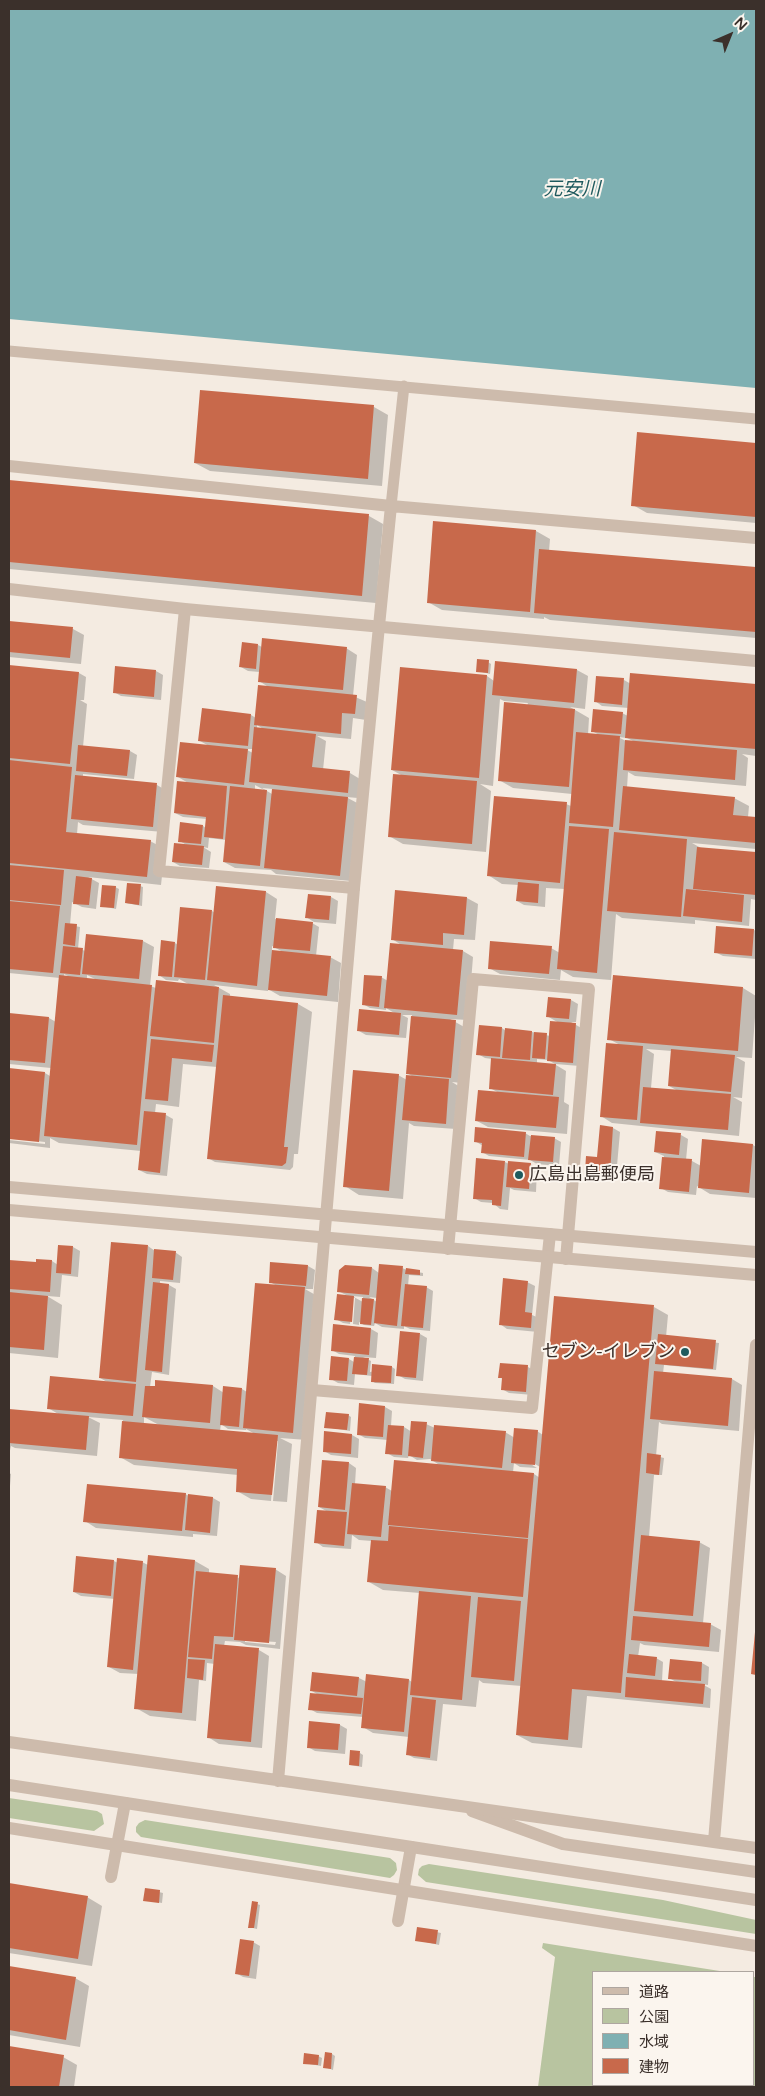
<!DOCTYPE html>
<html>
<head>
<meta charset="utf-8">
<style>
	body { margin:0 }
	#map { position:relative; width:765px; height:2096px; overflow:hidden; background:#f4ebe1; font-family:"Varela Round","Noto Sans JP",sans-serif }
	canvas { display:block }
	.frame { position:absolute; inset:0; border:10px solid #3b302b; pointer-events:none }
	.legend { position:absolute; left:592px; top:1971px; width:162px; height:115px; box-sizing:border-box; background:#fbf5ee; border:1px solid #aea6a0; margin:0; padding:6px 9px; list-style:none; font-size:15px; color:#3b302b }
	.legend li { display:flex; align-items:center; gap:10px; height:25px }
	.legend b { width:25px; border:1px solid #aea6a0 }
	.north { position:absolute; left:705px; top:10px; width:50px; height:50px; -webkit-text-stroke:4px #fbf5ee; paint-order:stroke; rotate:44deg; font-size:14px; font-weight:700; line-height:20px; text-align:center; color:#3b302b }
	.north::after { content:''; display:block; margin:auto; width:18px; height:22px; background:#3b302b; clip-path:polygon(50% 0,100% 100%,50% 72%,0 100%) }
</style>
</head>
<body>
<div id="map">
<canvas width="765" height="2096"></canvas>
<div class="frame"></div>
<ul class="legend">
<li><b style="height:6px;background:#cdbbac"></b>道路</li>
<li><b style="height:14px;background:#b8c4a0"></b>公園</li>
<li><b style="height:14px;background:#7fb0b2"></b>水域</li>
<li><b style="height:14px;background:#c8694b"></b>建物</li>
</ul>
<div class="north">N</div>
</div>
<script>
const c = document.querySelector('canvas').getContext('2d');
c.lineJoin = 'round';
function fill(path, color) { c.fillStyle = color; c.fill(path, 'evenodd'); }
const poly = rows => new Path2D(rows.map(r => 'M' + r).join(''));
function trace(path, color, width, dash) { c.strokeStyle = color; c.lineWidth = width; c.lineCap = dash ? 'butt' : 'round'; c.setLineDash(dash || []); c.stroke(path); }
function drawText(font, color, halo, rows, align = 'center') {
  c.font = font + ' "Varela Round","Noto Sans JP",sans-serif'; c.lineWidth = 4; c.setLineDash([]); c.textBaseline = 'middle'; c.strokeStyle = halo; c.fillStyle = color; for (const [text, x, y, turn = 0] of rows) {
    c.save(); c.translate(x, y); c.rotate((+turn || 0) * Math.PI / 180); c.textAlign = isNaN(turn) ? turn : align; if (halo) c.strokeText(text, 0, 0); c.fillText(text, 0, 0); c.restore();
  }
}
const green = poly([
	[9,1798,97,1811,102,1814,104,1824,94,1831,9,1818],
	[145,1820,390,1858,396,1863,397,1870,394,1875,390,1878,141,1837,136,1832,136,1827,139,1823],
	[429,1864,663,1900,756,1920,756,1934,426,1882,418,1875,419,1869,422,1866],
	[543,1943,726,1972,594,1972,594,2085,754,2085,754,1977,756,1977,756,2087,538,2087,555,1957,542,1948]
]);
const water = poly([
	[9,9,756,9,756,388,9,319]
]);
const shadow = poly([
	[201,391,374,407,388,415,382,486,210,471,195,463],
	[638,434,756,444,756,523,647,513,633,505],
	[9,482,369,516,383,524,376,603,9,569],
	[536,531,550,539,549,551,756,568,756,638,550,620,544,617,544,619,442,610,428,602],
	[9,622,73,629,84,635,81,664,9,657],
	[258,645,262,647,346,648,357,655,353,696,367,702,366,720,353,718,351,739,317,736,326,741,323,770,350,773,360,779,358,798,346,797,359,804,351,881,276,874,271,870,235,868,224,862,226,840,209,838,208,848,203,847,211,852,209,868,180,866,173,862,188,846,180,841,203,826,206,828,207,819,183,817,175,813,190,784,178,777,209,746,200,741,251,715,256,718,270,688,259,681,260,672,248,671,241,667],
	[257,725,265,730,257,729],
	[245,749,253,749,253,753],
	[255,785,266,791,255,789],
	[262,788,273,789,272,794],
	[488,662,491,664,490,674,478,671],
	[9,666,79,673,86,677,84,700,80,700,87,704,83,747,130,751,137,755,134,779,83,774,83,777,157,785,167,791,163,832,83,825,78,822,77,834,150,841,165,849,161,885,88,877,99,883,96,909,82,907,72,902,70,925,80,927,78,949,86,951,143,941,154,947,150,986,156,988,190,985,179,979,178,981,166,980,159,975,175,943,178,945,212,911,215,913,266,892,277,899,275,919,312,923,319,927,316,956,330,957,341,963,338,1002,280,996,268,989,268,991,214,985,230,994,230,997,298,1004,312,1012,298,1154,294,1154,293,1167,290,1170,215,1162,208,1158,217,1067,183,1064,179,1107,156,1104,155,1113,166,1115,173,1119,167,1176,147,1174,139,1170,141,1151,59,1143,50,1138,50,1148,9,1143,9,1140,45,1144,45,1142,9,1138,9,1070,45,1073,50,1076,51,1068,9,1064,9,1014,49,1018,56,1022,60,978,9,973],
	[272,946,283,952,272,951],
	[64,974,72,978,64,977],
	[87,975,97,980,87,979],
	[116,667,156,671,163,675,161,700,121,696,114,692],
	[401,669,487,676,494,681,577,670,588,676,585,709,570,707,589,718,588,735,601,736,592,731,622,713,628,716,629,708,602,706,595,701,624,680,631,684,631,674,756,686,756,756,742,754,748,758,746,786,635,776,628,772,627,788,734,798,749,806,748,817,756,818,756,849,692,843,701,848,756,854,756,900,751,899,749,926,695,920,695,924,622,918,616,914,611,980,573,977,561,970,560,980,500,974,489,968,551,948,560,953,565,889,546,888,545,907,524,905,517,901,519,885,502,884,488,875,566,804,571,806,572,794,513,788,499,780,528,703,504,701,500,699,493,786,480,784,491,791,486,852,403,844,389,836,403,776,392,770],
	[618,737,627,738,635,742,626,741],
	[140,886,143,887,142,906,126,903],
	[115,887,119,889,116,909,101,906],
	[396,892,467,898,478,904,475,940,454,939,453,950,463,951,473,957,468,1020,450,1019,466,1028,462,1083,452,1082,460,1087,456,1129,414,1126,409,1123,403,1199,359,1195,345,1186,398,1075,407,1080,415,1078,407,1073,412,1015,402,1015,408,1018,406,1038,366,1035,359,1031,396,1014,386,1008,386,1010,370,1008,363,1004,381,977,388,981,403,946,392,939],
	[331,897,338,901,336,924,314,922,306,917],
	[754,930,756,931,756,959,723,956,715,952],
	[743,988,756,996,756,1004,752,1058,736,1057,745,1062,742,1098,733,1097,742,1102,739,1136,612,1123,601,1116,620,1045,609,1039],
	[646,1049,672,1051,669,1086,678,1091,651,1088,654,1054],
	[549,998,571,1000,578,1004,576,1022,571,1022,583,1029,580,1066,555,1064,548,1060,537,1059,537,1063,556,1065,566,1071,564,1102,569,1105,567,1134,488,1127,477,1121,499,1093,490,1088,492,1059,485,1058,478,1054,502,1028,506,1031,532,1032,550,1036,559,1023,547,1016],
	[601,1127,613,1128,620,1132,616,1177,593,1175,586,1171,599,1158],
	[525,1133,530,1136,554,1138,561,1142,559,1166,537,1164,530,1160,489,1156,482,1152,483,1146,475,1141],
	[681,1135,688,1139,686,1160,692,1161,701,1166,753,1145,756,1147,756,1198,710,1194,697,1186,696,1195,668,1192,661,1188,664,1156,655,1152],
	[505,1162,509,1164,530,1164,537,1168,536,1192,514,1190,510,1188,508,1210,500,1209,493,1203,481,1202,474,1198],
	[60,1246,73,1247,80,1251,78,1277,62,1275,60,1297,47,1296,62,1305,58,1358,9,1353,9,1261,37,1263,52,1261,58,1265],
	[148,1246,155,1251,175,1252,182,1257,180,1283,160,1281,160,1284,169,1285,176,1289,169,1375,152,1372,150,1387,156,1388,156,1381,213,1386,224,1393,224,1387,242,1389,247,1392,277,1286,270,1282,308,1266,315,1270,313,1289,305,1289,319,1297,307,1440,280,1438,292,1444,287,1502,273,1501,278,1441,276,1441,271,1501,251,1499,237,1491,238,1475,134,1465,120,1457,123,1420,88,1417,100,1423,97,1456,15,1448,11,1446,9,1455,9,1410,60,1415,48,1408,109,1383,100,1378],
	[144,1417,159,1425,144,1424],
	[221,1424,228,1429,246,1430,246,1429,255,1434,220,1431],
	[372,1268,379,1273,402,1268,407,1270,423,1273,423,1276,409,1275,408,1286,426,1287,433,1291,430,1331,410,1329,404,1326,404,1329,382,1327,375,1323,374,1326,364,1325,359,1322,359,1325,353,1324,355,1298,353,1298,350,1324,343,1323,336,1319,348,1296,338,1291],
	[352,1296,363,1297,363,1302],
	[369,1297,377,1298,377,1302],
	[527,1282,535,1286,532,1315,539,1318,538,1332,507,1329,500,1324],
	[654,1307,668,1315,666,1337,719,1343,716,1370,664,1365,663,1373,732,1379,742,1385,739,1431,662,1424,659,1422,656,1456,664,1458,662,1475,654,1475,649,1537,699,1542,710,1548,703,1623,710,1624,721,1630,719,1652,644,1645,640,1643,638,1657,656,1658,663,1662,662,1681,678,1683,669,1678,671,1661,702,1663,709,1667,708,1685,702,1684,711,1689,710,1708,587,1696,582,1748,532,1743,517,1735,522,1686,483,1683,479,1680,476,1707,443,1704,437,1761,414,1758,407,1754,409,1737,373,1733,363,1727,363,1717,317,1713,310,1709,320,1696,312,1691,359,1678,367,1682,409,1680,412,1682,420,1593,383,1590,369,1582,372,1541,359,1540,352,1535,351,1549,323,1547,316,1542,328,1512,319,1507,349,1463,356,1468,355,1484,385,1487,392,1491,441,1466,430,1459,417,1460,409,1455,408,1458,394,1457,387,1453,388,1440,365,1438,358,1434,385,1407,392,1411,391,1426,404,1427,412,1432,426,1424,435,1428,505,1432,515,1438,537,1431,543,1435],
	[530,1461,540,1467,540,1478,534,1474,513,1472,514,1463,520,1467,537,1468,529,1463],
	[371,1329,378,1333,376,1358,363,1357,371,1361,370,1372,392,1367,395,1369,394,1384,375,1383,372,1381,372,1376,355,1374,354,1385,338,1383,331,1379,349,1359,354,1362,355,1356,339,1354,332,1350],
	[420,1334,427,1338,423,1381,405,1379,398,1375],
	[528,1367,535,1371,533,1395,509,1393,502,1389,503,1379,499,1377],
	[348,1415,351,1417,350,1431,326,1427],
	[325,1433,352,1435,359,1439,358,1458,331,1455,324,1451],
	[9,1473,11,1474,9,1498],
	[185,1494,189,1496,213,1498,220,1502,217,1536,193,1534,193,1537,96,1528,85,1521],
	[114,1561,118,1563,142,1562,148,1565,195,1561,209,1569,209,1573,240,1578,275,1569,286,1576,280,1649,246,1645,240,1642,225,1641,224,1646,259,1650,269,1656,262,1748,219,1744,208,1737,215,1664,207,1663,206,1681,199,1680,196,1721,150,1716,136,1708,139,1674,120,1673,109,1667,115,1599,81,1596,74,1592],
	[245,1640,276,1642,275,1645,245,1642],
	[310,1723,340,1725,347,1729,345,1754,315,1751,308,1747],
	[360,1753,363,1755,362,1767,350,1765],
	[9,1885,87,1897,102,1906,92,1966,9,1953],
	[146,1889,163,1893,162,1903,145,1900],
	[257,1904,260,1905,257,1929,249,1927],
	[418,1928,441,1933,439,1945,417,1940],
	[253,1942,260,1946,256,1979,243,1977,236,1973],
	[9,1967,75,1978,89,1986,80,2047,9,2035],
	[9,2048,63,2057,77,2065,74,2087,9,2087],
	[332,2054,335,2056,333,2070,325,2067],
	[318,2056,322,2058,321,2066,304,2063]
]);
const building = poly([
	[200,390,374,405,368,479,194,463],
	[637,432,756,443,756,517,631,506],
	[9,480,369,514,362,596,9,562],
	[433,521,536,530,530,612,427,603],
	[539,549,756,567,756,632,534,613],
	[9,621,73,627,70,658,9,652],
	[262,638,347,647,343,690,258,682],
	[242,642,258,644,256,669,239,667],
	[477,659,489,660,488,673,476,672],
	[495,661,577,669,574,703,492,695],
	[9,665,79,672,70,764,9,758],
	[115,666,156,670,154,697,113,693],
	[400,667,487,675,479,778,391,770],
	[630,673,756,684,756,749,625,738],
	[596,676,624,678,622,705,594,702],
	[258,685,357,695,355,714,342,713,341,734,254,725],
	[504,702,575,709,569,787,498,781],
	[202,708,251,714,248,746,198,741],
	[593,709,623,712,621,734,591,732],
	[254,727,316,734,312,767,350,771,348,793,249,782],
	[576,732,620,736,613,827,569,823],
	[625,740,737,750,735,780,623,770],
	[180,742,248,749,244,785,176,777],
	[78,745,130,750,127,776,76,771],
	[9,760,72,767,66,832,151,840,147,877,9,863],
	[393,774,477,781,472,844,388,837],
	[75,775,157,783,153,827,71,819],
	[177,781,227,786,223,839,204,837,206,817,174,813],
	[230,786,267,790,260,866,223,862],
	[623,786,735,797,733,815,756,817,756,843,619,830],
	[272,789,348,797,340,876,264,868],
	[494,796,567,802,560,883,487,876],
	[180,822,203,825,201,844,178,842],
	[569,826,609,829,597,973,557,969],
	[614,832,687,839,681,917,607,911],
	[174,843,204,846,202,865,172,862],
	[697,847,756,852,756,895,693,889],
	[9,865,64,870,61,905,9,900],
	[76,876,92,878,89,905,73,904],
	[518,882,539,884,538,903,516,901],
	[127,883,141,884,139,905,125,903],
	[102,885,116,886,114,908,100,907],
	[216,886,266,891,257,986,207,980],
	[686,889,744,895,742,922,683,916],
	[395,890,467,897,464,935,443,933,443,945,391,940],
	[308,894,331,896,329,920,305,918],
	[9,901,60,906,53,973,9,969],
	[180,907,212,910,205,980,174,977],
	[276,918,313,922,310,951,273,948],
	[65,923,77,924,75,946,63,944],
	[716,926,754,929,752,956,714,953],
	[86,934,143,940,139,979,82,974],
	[161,940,175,942,172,977,158,976],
	[490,941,552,946,549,974,488,969],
	[390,943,463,950,457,1015,384,1008],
	[63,946,83,948,80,975,60,973],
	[272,950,331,956,327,996,268,990],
	[59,975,152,985,137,1145,44,1136],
	[364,975,382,976,379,1007,362,1005],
	[613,975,743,987,738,1051,607,1040],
	[156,980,219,987,214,1043,150,1036],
	[223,995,298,1003,284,1147,288,1147,286,1163,282,1166,207,1159],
	[548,997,571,999,569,1019,546,1017],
	[359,1009,401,1013,399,1035,357,1031],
	[9,1013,49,1017,45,1063,9,1060],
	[411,1016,456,1020,451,1078,406,1074],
	[550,1021,576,1023,573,1063,547,1061],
	[479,1025,502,1027,500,1057,476,1055],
	[505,1028,532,1031,530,1060,502,1058],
	[534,1032,547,1033,545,1059,532,1058],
	[151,1039,214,1045,212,1062,172,1058,168,1101,145,1099],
	[606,1043,643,1046,637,1120,600,1117],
	[671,1049,735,1055,731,1092,668,1086],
	[491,1058,556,1064,553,1095,489,1089],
	[9,1068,45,1072,39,1142,9,1139],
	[353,1070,399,1074,389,1191,343,1187],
	[406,1075,449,1079,446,1124,402,1120],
	[643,1087,731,1094,728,1130,640,1123],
	[478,1090,559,1097,556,1128,475,1121],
	[144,1111,166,1113,160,1173,138,1170],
	[600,1125,613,1127,610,1174,585,1172,586,1156,597,1157],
	[475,1127,526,1132,524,1157,481,1153,482,1143,474,1142],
	[656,1131,681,1133,679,1155,654,1152],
	[531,1135,555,1137,553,1162,528,1160],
	[702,1139,753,1144,749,1193,698,1188],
	[662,1157,692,1159,689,1192,659,1189],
	[476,1158,505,1161,501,1206,492,1205,492,1200,473,1199],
	[508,1161,531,1163,529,1189,506,1187],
	[111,1242,148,1245,136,1382,99,1378],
	[58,1245,73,1246,71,1274,56,1273],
	[154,1249,176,1251,173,1280,152,1278],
	[36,1259,52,1260,50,1292,9,1289,9,1260,36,1262],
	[270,1262,308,1265,306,1286,269,1283],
	[379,1264,403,1266,397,1326,374,1323],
	[345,1265,372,1267,369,1295,337,1292,339,1270],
	[406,1268,420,1270,420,1275,405,1274],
	[503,1278,528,1281,525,1312,532,1313,531,1328,499,1325],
	[153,1282,169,1284,162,1372,145,1370],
	[255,1283,305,1287,293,1433,243,1428],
	[405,1284,427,1286,423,1328,401,1326],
	[9,1292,48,1296,44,1350,9,1347],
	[337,1294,354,1296,352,1322,334,1320],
	[554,1296,654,1305,621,1693,572,1689,568,1740,516,1735],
	[362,1298,374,1299,371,1325,360,1324],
	[333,1324,371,1328,369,1355,331,1351],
	[400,1331,420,1333,416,1378,396,1376],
	[658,1334,716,1340,713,1369,655,1364],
	[331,1356,349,1358,347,1381,329,1380],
	[354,1357,369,1358,367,1375,352,1374],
	[500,1363,528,1365,526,1392,501,1390,502,1378,498,1378],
	[372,1364,392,1366,391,1383,371,1382],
	[654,1371,732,1378,728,1426,650,1419],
	[50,1376,136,1384,133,1416,47,1409],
	[155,1380,213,1385,210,1423,142,1417,145,1386,155,1386],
	[223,1386,242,1388,239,1427,220,1425],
	[359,1403,385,1406,383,1437,357,1435],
	[9,1409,89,1416,86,1450,9,1443],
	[326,1412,349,1414,347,1430,324,1428],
	[122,1421,278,1435,272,1495,236,1492,237,1469,119,1458],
	[411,1421,427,1422,423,1458,408,1456],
	[388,1425,404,1426,402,1455,385,1454],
	[434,1425,506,1431,502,1468,431,1461],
	[514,1428,538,1430,535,1465,511,1463],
	[324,1431,352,1434,351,1454,323,1452],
	[647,1453,661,1455,659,1475,646,1473],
	[322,1460,349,1462,345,1510,318,1507],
	[394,1460,534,1473,528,1538,388,1525],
	[352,1483,386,1486,381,1537,347,1534],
	[87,1484,186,1493,182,1531,83,1522],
	[188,1494,213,1497,210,1533,185,1530],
	[317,1510,347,1512,344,1546,314,1543],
	[389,1526,528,1539,523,1597,367,1582,371,1540,388,1541],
	[641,1535,700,1541,693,1616,634,1611],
	[148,1555,195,1560,182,1713,134,1709],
	[76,1556,114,1560,111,1596,73,1592],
	[117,1558,143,1561,133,1670,107,1667],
	[240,1565,276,1568,269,1643,234,1640],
	[196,1571,238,1575,233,1637,214,1636,212,1659,188,1657],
	[419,1591,471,1596,462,1700,410,1695],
	[478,1597,521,1601,514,1681,471,1677],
	[633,1616,711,1623,709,1647,631,1640],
	[755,1632,756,1632,756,1675,751,1674],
	[215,1644,259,1648,251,1742,207,1738],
	[629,1654,657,1657,655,1676,627,1673],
	[188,1659,205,1660,203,1680,187,1678],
	[670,1659,702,1662,701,1681,668,1679],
	[312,1672,359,1677,357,1696,310,1691],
	[366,1674,409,1679,404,1732,361,1728],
	[626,1677,705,1684,703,1704,625,1697],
	[310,1693,363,1698,361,1714,308,1710],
	[412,1697,436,1700,430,1758,406,1755],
	[309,1721,340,1724,338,1750,307,1748],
	[350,1750,360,1751,359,1766,349,1765],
	[9,1883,88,1896,78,1959,9,1948],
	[145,1888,160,1890,159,1903,143,1901],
	[252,1901,258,1902,254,1928,248,1928],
	[417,1927,438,1930,436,1944,415,1941],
	[240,1939,254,1941,249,1976,235,1974],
	[9,1966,76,1977,66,2040,9,2030],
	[9,2046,64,2055,59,2087,9,2087],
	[325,2052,332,2053,331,2069,323,2068],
	[304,2053,319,2055,318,2065,303,2064]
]);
const service = poly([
	[9,351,756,419],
	[391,506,404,386]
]);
const minor = poly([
	[9,466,391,506,756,538],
	[185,609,159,871,354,888],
	[379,626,391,506],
	[448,1249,473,979,589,989,566,1259],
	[312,1390,532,1408,550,1234],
	[472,1811,563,1844,756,1872],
	[111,1877,125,1803],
	[398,1921,411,1847]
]);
const tertiary = poly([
	[9,589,185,609,756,661],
	[9,1187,756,1252],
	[9,1210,756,1275],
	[9,1742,756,1848],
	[278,1781,354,888,379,626],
	[9,1785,756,1900],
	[9,1828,756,1946],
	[714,1841,756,1345]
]);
const markers = [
	[519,1175,5,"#1f5a5e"],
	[685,1352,5,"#1f5a5e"]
];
const poiNames = [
	["広島出島郵便局",529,1175],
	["セブン-イレブン",675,1352,"right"]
];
const waterNames = [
	["元安川",572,190]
];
fill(green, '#b8c4a0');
fill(water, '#7fb0b2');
fill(shadow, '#0003');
fill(building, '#c8694b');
trace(service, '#cdbbac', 11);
trace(minor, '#cdbbac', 12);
trace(tertiary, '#cdbbac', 12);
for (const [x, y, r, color] of markers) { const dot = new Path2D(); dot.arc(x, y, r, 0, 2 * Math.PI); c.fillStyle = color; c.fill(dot); trace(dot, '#fbf5ee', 2); }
drawText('18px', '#3b302b', '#fbf5ee', poiNames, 'left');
drawText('italic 19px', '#1f5a5e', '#fbf5ee', waterNames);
</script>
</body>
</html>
